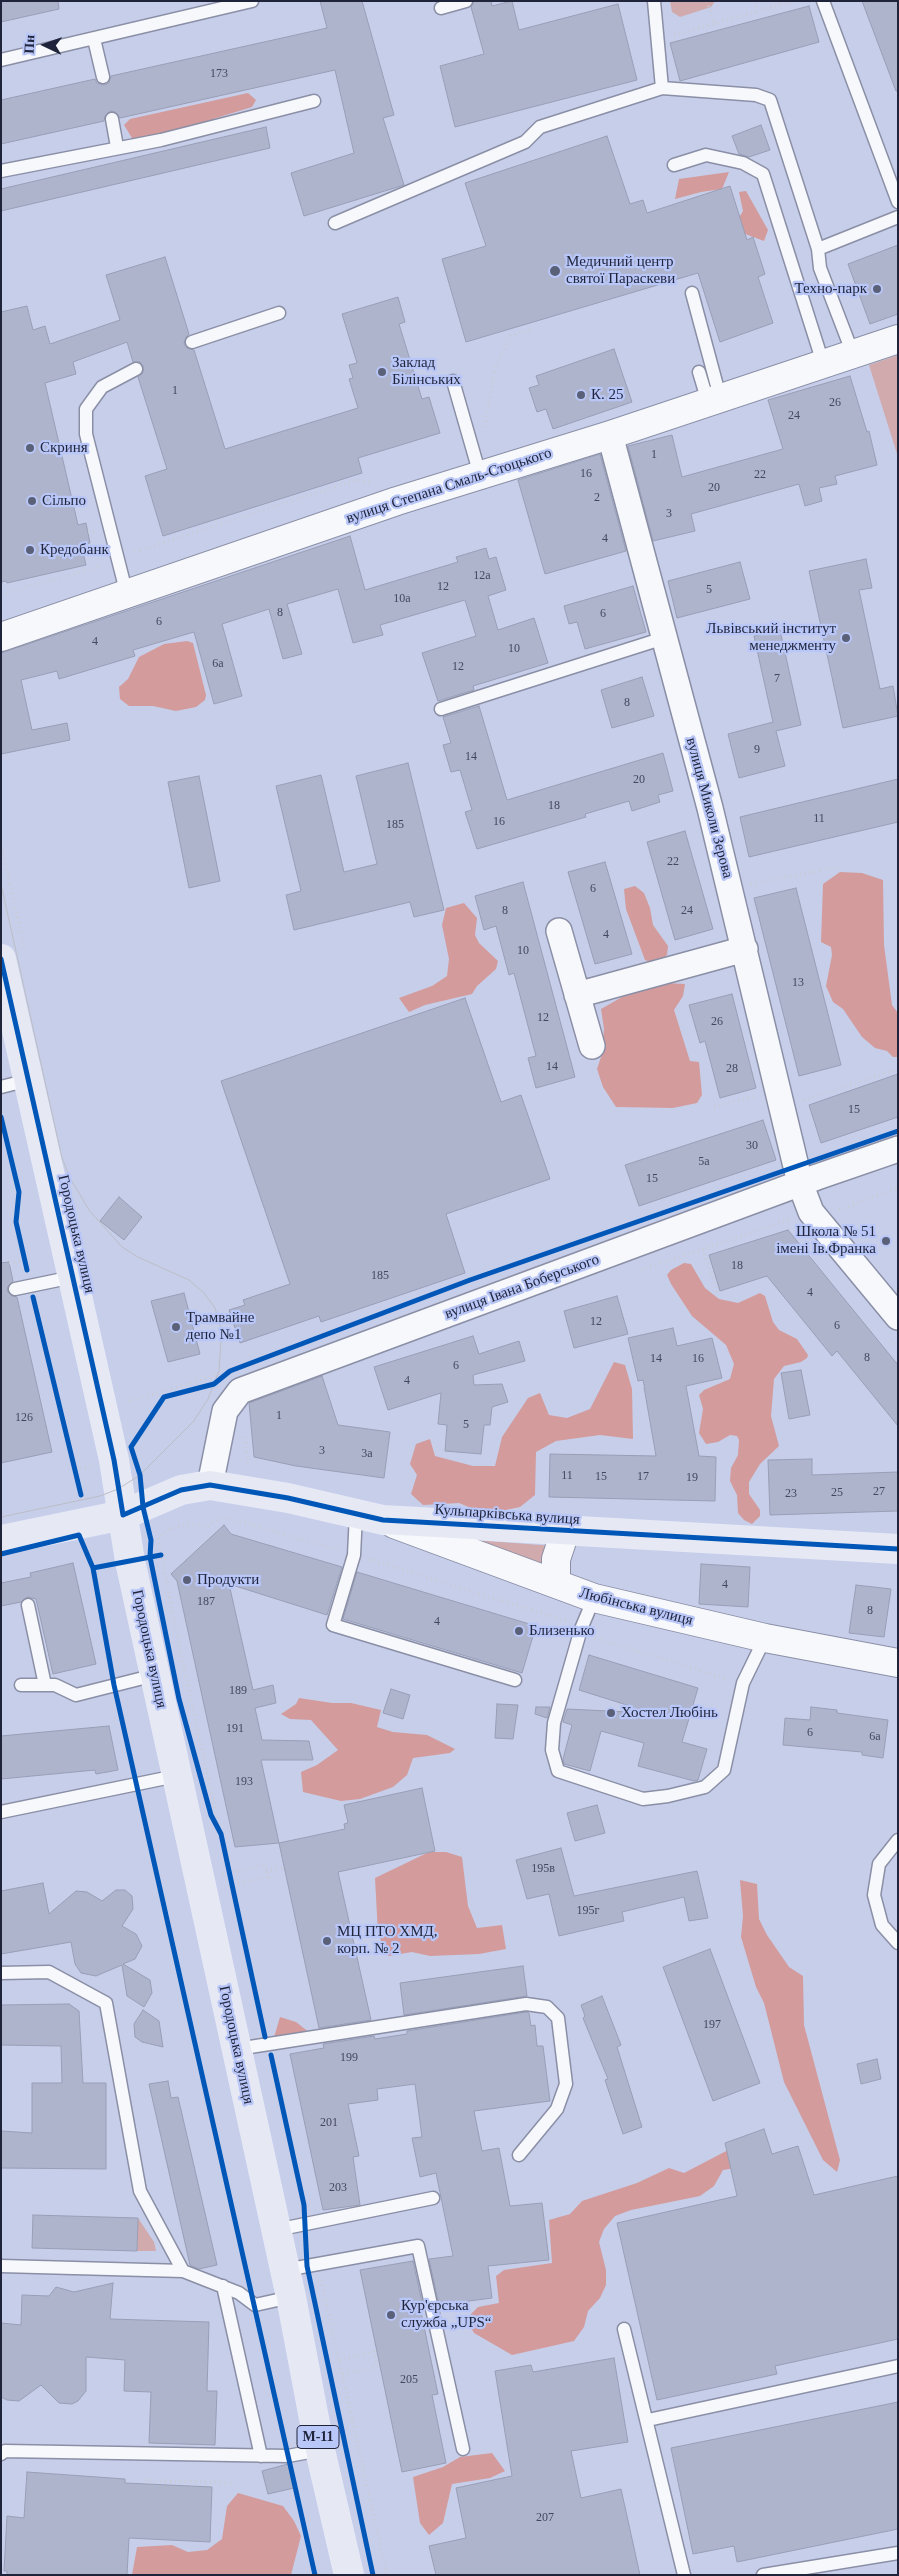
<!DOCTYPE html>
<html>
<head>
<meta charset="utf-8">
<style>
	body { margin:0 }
	#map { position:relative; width:899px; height:2576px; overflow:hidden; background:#c7ceea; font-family:Georgia,serif }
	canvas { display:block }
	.frame { position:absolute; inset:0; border:2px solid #1f243b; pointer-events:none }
	.north { position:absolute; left:20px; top:20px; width:50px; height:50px; -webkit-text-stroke:4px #b9c6f8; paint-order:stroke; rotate:273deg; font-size:14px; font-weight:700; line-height:20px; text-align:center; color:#1f243b }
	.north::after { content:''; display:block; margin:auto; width:18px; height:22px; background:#1f243b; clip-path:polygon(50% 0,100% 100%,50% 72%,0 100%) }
</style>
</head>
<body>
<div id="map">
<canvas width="899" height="2576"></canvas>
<div class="frame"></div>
<div class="north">Пн</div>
</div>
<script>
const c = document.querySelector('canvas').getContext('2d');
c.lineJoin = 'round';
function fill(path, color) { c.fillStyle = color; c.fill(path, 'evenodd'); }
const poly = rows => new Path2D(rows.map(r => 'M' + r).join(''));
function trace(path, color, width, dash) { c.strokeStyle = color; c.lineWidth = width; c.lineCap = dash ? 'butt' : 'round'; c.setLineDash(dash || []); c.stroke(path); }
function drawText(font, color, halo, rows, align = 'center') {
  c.font = font + ' Georgia,serif'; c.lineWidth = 4.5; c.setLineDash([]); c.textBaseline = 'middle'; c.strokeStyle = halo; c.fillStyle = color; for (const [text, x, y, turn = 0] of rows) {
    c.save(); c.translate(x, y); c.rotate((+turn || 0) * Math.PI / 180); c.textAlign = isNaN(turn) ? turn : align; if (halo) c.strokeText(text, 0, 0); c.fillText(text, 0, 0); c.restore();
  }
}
const green = poly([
	[670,1,715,1,711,7,680,17,672,12],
	[898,355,898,457,869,365],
	[474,1540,553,1546,550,1569],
	[138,2218,154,2242,156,2251,137,2251]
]);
const forest = poly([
	[248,93,256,100,252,107,216,118,196,127,154,139,132,138,124,125,130,119],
	[729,172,722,189,701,192,675,199,679,179],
	[746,191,768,230,764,241,732,229,743,211,739,192],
	[187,641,193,643,206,695,205,700,196,707,176,711,153,706,129,706,120,699,119,687,128,679,139,657,164,644],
	[840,872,862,873,883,880,884,945,892,1005,898,1013,898,1057,893,1057,887,1051,875,1048,862,1037,843,1009,833,1002,826,986,832,955,831,947,821,942,823,884],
	[635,886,644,893,650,908,653,925,668,946,667,955,656,964,645,960,626,909,624,889],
	[464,903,477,918,475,935,479,943,498,961,496,969,477,986,472,994,425,1005,409,1012,399,998,432,986,447,976,449,959,442,925,446,908],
	[666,983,685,984,683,996,674,1010,690,1061,699,1062,702,1095,697,1103,673,1108,616,1107,603,1087,597,1069,602,1054,604,1029,601,1009,622,997],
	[684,1263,691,1264,705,1288,719,1299,738,1303,760,1293,765,1296,773,1322,779,1330,797,1339,808,1355,807,1358,801,1362,784,1366,774,1379,771,1416,779,1446,760,1464,749,1482,749,1494,760,1510,760,1516,752,1524,744,1520,738,1513,737,1495,730,1481,731,1468,738,1455,739,1440,737,1436,730,1435,718,1442,706,1444,699,1433,703,1409,699,1395,704,1390,730,1379,734,1364,726,1345,692,1316,671,1284,667,1275,671,1270],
	[614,1362,625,1365,632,1389,633,1439,600,1435,556,1441,536,1452,535,1495,520,1507,491,1513,471,1508,459,1503,423,1505,411,1494,417,1475,410,1464,416,1444,430,1439,435,1456,473,1466,495,1466,502,1437,528,1398,540,1393,549,1415,567,1418,590,1409],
	[299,1698,332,1703,351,1703,381,1710,377,1727,393,1732,427,1735,455,1749,450,1753,413,1758,407,1775,393,1787,360,1799,341,1801,303,1792,301,1772,317,1765,338,1750,311,1720,290,1719,281,1714,296,1704],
	[429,1852,446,1852,462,1857,468,1906,477,1928,502,1925,506,1949,479,1954,430,1956,412,1952,388,1956,378,1934,375,1878],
	[740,1880,757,1884,759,1919,767,1935,789,1967,803,1976,804,2025,840,2160,837,2172,823,2160,784,2082,764,2003,756,1987,741,1937,743,1916],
	[280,2017,296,2022,310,2033,272,2044],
	[732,2148,741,2167,723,2170,714,2186,700,2196,631,2210,615,2216,604,2229,599,2242,606,2270,606,2285,600,2298,588,2311,584,2327,574,2341,512,2355,474,2333,466,2319,478,2307,499,2303,496,2276,504,2270,552,2263,549,2220,570,2214,582,2201,637,2183,669,2168,684,2173],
	[492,2453,505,2471,490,2478,452,2484,443,2523,429,2535,420,2523,413,2477,443,2467,460,2457],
	[238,2493,283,2506,294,2521,301,2536,291,2575,132,2575,137,2547,172,2545,188,2552,207,2550,222,2539,227,2506]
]);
const building = poly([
	[1,1,58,1,59,9,1,22,1,1],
	[320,1,362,1,394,115,383,118,404,185,304,216,291,173,354,153,335,70,120,118,115,112,110,111,105,116,104,121,1,144,1,100,95,79,97,83,104,85,109,83,111,76,327,28,320,1],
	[474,1,491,1,492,6,512,1,519,30,618,4,637,80,455,127,440,66,484,54,471,7,474,1],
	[862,1,898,1,898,91,896,91,862,1],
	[809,6,819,42,680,81,670,43,809,6],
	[761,125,770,150,749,157,739,154,732,136,761,125],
	[266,127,270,148,1,211,1,189,266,127],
	[607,136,630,204,643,200,647,213,730,186,747,240,753,237,765,274,758,277,773,323,720,342,698,273,466,342,442,259,486,246,465,183,607,136],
	[898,245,898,314,870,324,848,264,898,245],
	[165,257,189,334,186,337,184,344,187,348,194,350,225,449,358,408,349,379,353,378,349,365,357,363,342,314,398,297,405,322,399,324,422,399,429,397,440,433,358,458,362,473,163,536,145,476,167,469,138,377,143,373,143,366,140,362,133,362,127,342,73,362,76,374,45,383,78,525,86,523,90,543,81,545,86,565,7,583,6,581,1,582,1,312,27,306,33,330,45,326,50,344,120,320,106,275,165,257],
	[614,349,632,402,553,429,546,409,537,412,529,388,539,385,536,376,614,349],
	[850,376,867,432,869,431,877,465,835,476,837,484,819,488,822,501,805,506,799,484,691,514,695,531,653,541,628,446,672,435,682,477,783,449,768,400,850,376],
	[600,454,626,551,545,574,518,480,600,454],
	[350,536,365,590,458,562,456,557,486,548,489,559,496,557,506,590,488,596,498,630,534,618,548,663,473,686,474,690,438,701,422,653,476,636,465,600,380,625,383,635,353,643,338,589,287,604,302,654,283,659,269,609,222,624,242,696,214,704,194,632,133,650,135,656,59,679,57,671,21,680,32,730,67,723,70,740,1,754,1,653,350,536],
	[866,559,872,588,859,590,880,689,893,686,898,716,843,728,809,571,866,559],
	[740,562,750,599,677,618,668,581,740,562],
	[633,586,646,632,585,649,577,622,569,624,564,606,633,586],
	[780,630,801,725,776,731,785,766,739,778,728,734,773,722,754,636,780,630],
	[642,677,654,716,612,728,601,690,642,677],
	[479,706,507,800,663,753,673,791,658,795,660,802,632,811,629,801,585,814,586,817,477,849,465,812,472,810,460,770,451,772,443,745,451,743,443,717,479,706],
	[408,763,444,910,414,917,410,902,294,930,286,895,301,891,276,786,321,775,344,872,377,864,356,776,408,763],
	[199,776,220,881,189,888,168,782,199,776],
	[898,779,898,822,749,857,740,817,898,779],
	[685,831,713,929,675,940,647,842,685,831],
	[605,862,632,954,595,964,568,872,605,862],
	[523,882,575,1077,536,1088,528,1058,536,1056,514,973,509,975,496,926,484,930,475,896,523,882],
	[796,888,841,1065,799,1076,754,898,796,888],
	[732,994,756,1088,720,1098,705,1041,700,1043,689,1005,732,994],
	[465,998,501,1102,521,1095,550,1179,446,1214,465,1273,321,1322,319,1316,240,1343,229,1310,245,1305,243,1300,290,1284,221,1081,465,998],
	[898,1074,898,1117,821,1143,809,1105,898,1074],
	[763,1120,776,1160,639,1206,625,1165,763,1120],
	[119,1197,142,1217,124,1240,100,1221,119,1197],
	[788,1230,898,1365,898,1426,837,1351,832,1356,767,1276,720,1291,709,1255,788,1230],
	[9,1262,13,1281,8,1286,7,1291,12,1296,17,1297,52,1452,1,1463,1,1263,9,1262],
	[184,1293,200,1354,168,1362,151,1301,184,1293],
	[617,1296,628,1334,574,1348,564,1311,617,1296],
	[673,1328,677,1346,712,1338,722,1378,686,1386,699,1456,716,1457,715,1501,549,1497,550,1454,656,1456,644,1387,645,1385,644,1385,643,1380,638,1381,628,1338,673,1328],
	[473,1336,479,1354,519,1341,525,1361,473,1375,474,1385,502,1384,508,1402,492,1407,490,1425,484,1425,481,1454,445,1451,447,1425,438,1424,441,1393,388,1410,374,1367,473,1336],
	[801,1370,810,1415,789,1419,781,1373,801,1370],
	[322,1376,338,1425,390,1432,384,1478,296,1466,254,1457,249,1403,322,1376],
	[812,1459,812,1475,898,1472,898,1511,770,1515,768,1460,812,1459],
	[224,1525,231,1534,342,1567,327,1615,229,1584,253,1690,273,1685,276,1703,255,1708,262,1740,309,1741,313,1760,261,1760,279,1843,235,1847,177,1581,171,1574,224,1525],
	[73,1563,96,1664,53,1674,36,1599,27,1597,21,1602,1,1606,1,1583,31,1577,30,1573,73,1563],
	[701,1564,750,1567,748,1607,699,1604,701,1564],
	[357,1572,536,1626,522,1673,343,1619,357,1572],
	[856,1585,891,1589,884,1637,849,1633,856,1585],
	[589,1655,698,1688,682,1742,707,1749,698,1780,694,1781,638,1766,644,1743,601,1731,590,1771,564,1764,563,1759,572,1725,563,1722,567,1709,629,1712,630,1706,579,1690,589,1655],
	[391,1689,410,1695,403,1719,383,1713,391,1689],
	[497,1704,518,1705,513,1739,495,1738,497,1704],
	[536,1707,550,1707,547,1718,535,1714,536,1707],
	[811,1707,837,1710,837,1713,888,1720,883,1758,862,1755,862,1752,783,1745,785,1718,810,1720,811,1707],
	[109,1726,118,1770,96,1774,95,1770,1,1779,1,1736,109,1726],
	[422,1788,435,1851,338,1872,371,2020,319,2028,279,1843,345,1829,344,1824,348,1823,344,1805,422,1788],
	[597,1805,605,1833,575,1841,567,1813,597,1805],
	[561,1848,574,1896,697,1871,708,1918,689,1921,684,1897,622,1912,624,1921,559,1936,549,1894,527,1899,516,1860,561,1848],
	[43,1883,49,1914,76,1891,87,1892,102,1901,116,1890,125,1890,132,1896,133,1909,122,1926,136,1934,142,1946,135,1959,123,1964,150,1980,152,1993,144,2007,127,1996,122,1965,96,1976,81,1973,75,1964,71,1942,1,1954,1,1891,43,1883],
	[710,1949,760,2083,713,2101,663,1967,710,1949],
	[523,1966,527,1996,404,2015,400,1983,523,1966],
	[602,1996,621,2045,617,2047,642,2127,623,2134,605,2080,608,2079,583,2018,585,2016,581,2005,602,1996],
	[69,2004,79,2011,83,2083,106,2083,106,2169,1,2168,1,2131,32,2133,32,2083,62,2083,61,2046,1,2045,1,2005,69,2004],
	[143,2010,159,2021,163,2047,142,2042,135,2037,134,2024,143,2010],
	[526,2012,529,2013,531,2026,535,2025,537,2046,543,2046,550,2101,474,2111,482,2151,499,2148,510,2206,542,2203,549,2260,488,2266,492,2298,439,2305,429,2259,453,2256,436,2173,420,2177,412,2138,422,2137,415,2084,377,2089,378,2100,348,2104,359,2156,353,2157,360,2205,323,2210,290,2054,324,2048,323,2044,374,2036,375,2039,407,2034,407,2031,526,2012],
	[877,2059,881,2079,861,2084,857,2064,877,2059],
	[168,2081,171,2098,178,2097,217,2265,199,2269,190,2265,149,2084,168,2081],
	[764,2129,772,2154,798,2146,814,2195,898,2176,898,2339,775,2366,777,2374,657,2400,617,2223,737,2196,725,2143,764,2129],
	[33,2215,138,2218,137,2251,32,2248,33,2215],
	[413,2261,423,2307,420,2307,438,2394,432,2395,446,2463,402,2472,360,2270,413,2261],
	[113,2283,110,2319,209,2322,207,2391,217,2391,215,2445,149,2443,151,2392,124,2391,125,2360,86,2357,86,2391,78,2401,72,2404,59,2403,41,2385,19,2401,7,2400,1,2397,1,2323,21,2325,22,2295,49,2296,56,2287,74,2292,113,2283],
	[614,2358,628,2442,571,2451,581,2498,621,2489,640,2575,436,2575,429,2546,466,2538,456,2488,512,2476,495,2371,531,2365,533,2372,614,2358],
	[898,2402,898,2529,737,2562,734,2546,693,2554,671,2448,898,2402],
	[288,2464,294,2488,268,2494,262,2471,288,2464],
	[27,2472,125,2479,125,2483,212,2487,210,2542,129,2538,127,2575,7,2575,7,2571,4,2571,7,2516,24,2518,27,2472]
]);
const path = poly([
	[707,1,714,24],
	[754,1,757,12],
	[674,35,794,1],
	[485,427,494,372,510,336,531,329],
	[88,532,94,531],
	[135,552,356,480,373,482],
	[1,594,102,566],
	[1,844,25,950],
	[751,884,839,867],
	[803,1100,898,1069],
	[714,1107,754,1096],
	[1,1117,19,1192,16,1222,27,1270],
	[1,1150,8,1147],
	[839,1210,898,1188],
	[703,1249,719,1296],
	[9,1263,25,1260],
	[641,1270,789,1220],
	[34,1301,81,1495],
	[891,1340,898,1348],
	[128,1401,224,1373],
	[245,1437,248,1466],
	[75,1470,91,1466],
	[85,1546,93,1568,111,1670],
	[369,1559,566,1621],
	[595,1638,728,1679],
	[117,1700,133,1767],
	[140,1800,249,2279],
	[148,1832,153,1838],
	[266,1871,284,1868],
	[223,1874,265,1865,268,1877,225,1886],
	[263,2028,176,1631,158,1537,169,1529,184,1525,208,1526,224,1517,337,1550],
	[272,2061,305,2208],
	[321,2280,387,2575],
	[259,2322,284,2438],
	[339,2360,374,2352,377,2366],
	[343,2374,380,2366],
	[292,2471,315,2575],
	[145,2480,232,2483]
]);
const service = poly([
	[654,1,662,88],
	[823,1,898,202],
	[441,8,466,1],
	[94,39,103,77],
	[1,60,252,1],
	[112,119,117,147],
	[674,165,706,155,743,163,763,174,823,363],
	[1,171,161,140,314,101],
	[335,223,525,142,540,127,662,88,756,95,770,100,818,249,820,268,853,354],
	[818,249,898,217],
	[692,293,720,397],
	[192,342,279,313],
	[699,372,708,402],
	[453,381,480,475],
	[127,595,86,434,86,409,102,387,136,369],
	[441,709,664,638],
	[1,1087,29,1080],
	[15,1289,73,1277],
	[356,1514,354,1555,333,1625,515,1680],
	[594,1598,581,1629,554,1723,552,1750,558,1771,643,1799,668,1796,705,1787,724,1770,743,1683,765,1638],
	[28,1605,45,1685],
	[21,1685,55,1685,76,1695,155,1675],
	[1,1812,176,1776],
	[898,1840,879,1864,874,1895,882,1925,898,1943],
	[1,1973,49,1972,106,2003,140,2191,183,2271],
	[237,2049,526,2004,547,2007,558,2018,566,2084,557,2109,519,2155],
	[276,2230,433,2198],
	[1,2266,183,2271,239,2293,255,2305,291,2297],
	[285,2270,418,2246,463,2449],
	[223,2286,261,2456],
	[624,2329,684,2575],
	[648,2420,898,2366],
	[1,2454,5,2451,288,2456,320,2450],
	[763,2575,898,2553]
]);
const minor = poly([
	[610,435,710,808,800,1183,811,1212,898,1317],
	[559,931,592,1046],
	[577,995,745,949],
	[210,1485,225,1411,240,1391,817,1177,898,1149]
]);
const tertiary = poly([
	[1,637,397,501,610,435,898,339]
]);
const secondary = poly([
	[394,1524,594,1598,765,1638,898,1663],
	[556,1582,556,1559,565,1532]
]);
const primary = poly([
	[1,959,114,1460,130,1561,291,2297,320,2450,349,2575],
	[1,1540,123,1515,181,1490,210,1485,288,1498,383,1520,898,1549]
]);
const tram = poly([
	[1,884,62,1158,70,1178,89,1210,122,1247,138,1257,189,1280,204,1293,215,1308,220,1324,221,1340,219,1371,208,1399,193,1422,140,1475,118,1489,100,1496,1,1517]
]);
const cycleway = poly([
	[1,959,114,1460,123,1515,181,1490,210,1485,288,1498,383,1520,898,1549],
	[1,1117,19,1192,16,1222,27,1270],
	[33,1297,81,1495],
	[1,1554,79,1535,93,1568,114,1685,315,2575],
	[93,1568,161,1555],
	[265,2037,221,1834,211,1815,179,1699,150,1557,151,1540,143,1507,140,1475,131,1447,164,1397,214,1384,230,1371,470,1280,898,1131],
	[271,2055,304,2205,307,2266,373,2575]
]);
const markers = [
	[555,271,6,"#5a6078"],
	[877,289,5,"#5a6078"],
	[382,372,5,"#5a6078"],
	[581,395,5,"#5a6078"],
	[30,448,5,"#5a6078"],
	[32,501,5,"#5a6078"],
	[30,550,5,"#5a6078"],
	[846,638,5,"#5a6078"],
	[886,1241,5,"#5a6078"],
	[176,1327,5,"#5a6078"],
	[187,1580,5,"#5a6078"],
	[519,1631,5,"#5a6078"],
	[611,1713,5,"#5a6078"],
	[327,1941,5,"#5a6078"],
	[391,2315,5,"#5a6078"]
];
const numberNames = [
	["173",219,74],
	["1",175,391],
	["26",835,403],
	["24",794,416],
	["1",654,455],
	["16",586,474],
	["22",760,475],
	["20",714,488],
	["2",597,498],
	["3",669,514],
	["4",605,539],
	["12а",482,576],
	["12",443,587],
	["5",709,590],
	["10а",402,599],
	["8",280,613],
	["6",603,614],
	["6",159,622],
	["4",95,642],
	["10",514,649],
	["6а",218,664],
	["12",458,667],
	["7",777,679],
	["8",627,703],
	["9",757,750],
	["14",471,757],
	["20",639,780],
	["18",554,806],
	["11",819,819],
	["16",499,822],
	["185",395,825],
	["22",673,862],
	["6",593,889],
	["8",505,911],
	["24",687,911],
	["4",606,935],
	["10",523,951],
	["13",798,983],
	["12",543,1018],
	["26",717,1022],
	["14",552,1067],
	["28",732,1069],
	["15",854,1110],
	["30",752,1146],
	["5а",704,1162],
	["15",652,1179],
	["18",737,1266],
	["185",380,1276],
	["4",810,1293],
	["12",596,1322],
	["6",837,1326],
	["8",867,1358],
	["14",656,1359],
	["16",698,1359],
	["6",456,1366],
	["4",407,1381],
	["1",279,1416],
	["126",24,1418],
	["5",466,1425],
	["3",322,1451],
	["3а",367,1454],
	["11",567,1476],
	["15",601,1477],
	["17",643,1477],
	["19",692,1478],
	["27",879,1492],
	["25",837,1493],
	["23",791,1494],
	["4",725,1585],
	["187",206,1602],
	["8",870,1611],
	["4",437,1622],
	["189",238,1691],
	["191",235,1729],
	["6",810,1733],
	["6а",875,1737],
	["193",244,1782],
	["195в",543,1869],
	["195г",588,1911],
	["197",712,2025],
	["199",349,2058],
	["201",329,2123],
	["203",338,2188],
	["205",409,2380],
	["207",545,2518]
];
const shields = [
	[318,2437,42]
];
const shieldNames = [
	["М-11",318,2437]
];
const poiNames = [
	["Медичний центр",566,262],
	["святої Параскеви",566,279],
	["Техно-парк",867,289,"right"],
	["Заклад",392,363],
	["Білінських",392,380],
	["К. 25",591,395],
	["Скриня",40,448],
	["Сільпо",42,501],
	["Кредобанк",40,550],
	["Львівський інститут",836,629,"right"],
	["менеджменту",836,646,"right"],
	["Школа № 51",876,1232,"right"],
	["імені Ів.Франка",876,1249,"right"],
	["Трамвайне",186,1318],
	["депо №1",186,1335],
	["Продукти",197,1580],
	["Близенько",529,1631],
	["Хостел Любінь",621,1713],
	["МЦ ПТО ХМД,",337,1932],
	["корп. № 2",337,1949],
	["Кур'єрська",401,2306],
	["служба „UPS“",401,2323]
];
const streetNames = [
	["вулиця Степана Смаль-Стоцького",449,486,-18],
	["вулиця Миколи Зерова",709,808,75],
	["Городоцька вулиця",76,1234,77],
	["вулиця Івана Боберського",522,1287,-20],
	["Кульпарківська вулиця",507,1515,4],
	["Любінська вулиця",636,1607,14],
	["Городоцька вулиця",149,1649,78],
	["Городоцька вулиця",236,2045,78]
];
fill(green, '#d0aaad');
fill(forest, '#d39b9b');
fill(building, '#aeb4cc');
trace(building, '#989eb5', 1);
trace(service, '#8a8fa6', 15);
trace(minor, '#8a8fa6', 28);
trace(tertiary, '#8a8fa6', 30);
trace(secondary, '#8a8fa6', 30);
trace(primary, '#e6e9f6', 30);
trace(path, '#c9cbd3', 3, [1, 4]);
trace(service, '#f7f8fc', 12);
trace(minor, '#f7f8fc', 25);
trace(tertiary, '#f7f8fc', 28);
trace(secondary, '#f7f8fc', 28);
trace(primary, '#e6e9f3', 28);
trace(tram, '#bcbec5', 1);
trace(cycleway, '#0057b8', 5);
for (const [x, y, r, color] of markers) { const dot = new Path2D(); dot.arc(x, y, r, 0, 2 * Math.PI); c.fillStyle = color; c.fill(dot); trace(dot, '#b9c6f8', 2); }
drawText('12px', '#43485f', null, numberNames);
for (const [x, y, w] of shields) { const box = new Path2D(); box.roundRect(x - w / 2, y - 11.5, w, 23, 4); c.fillStyle = '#b9c6f8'; c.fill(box); trace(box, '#1f243b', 1); }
drawText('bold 14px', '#1f243b', null, shieldNames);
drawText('15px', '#1f243b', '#b9c6f8', poiNames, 'left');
drawText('15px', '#1f243b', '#b9c6f8', streetNames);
</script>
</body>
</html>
